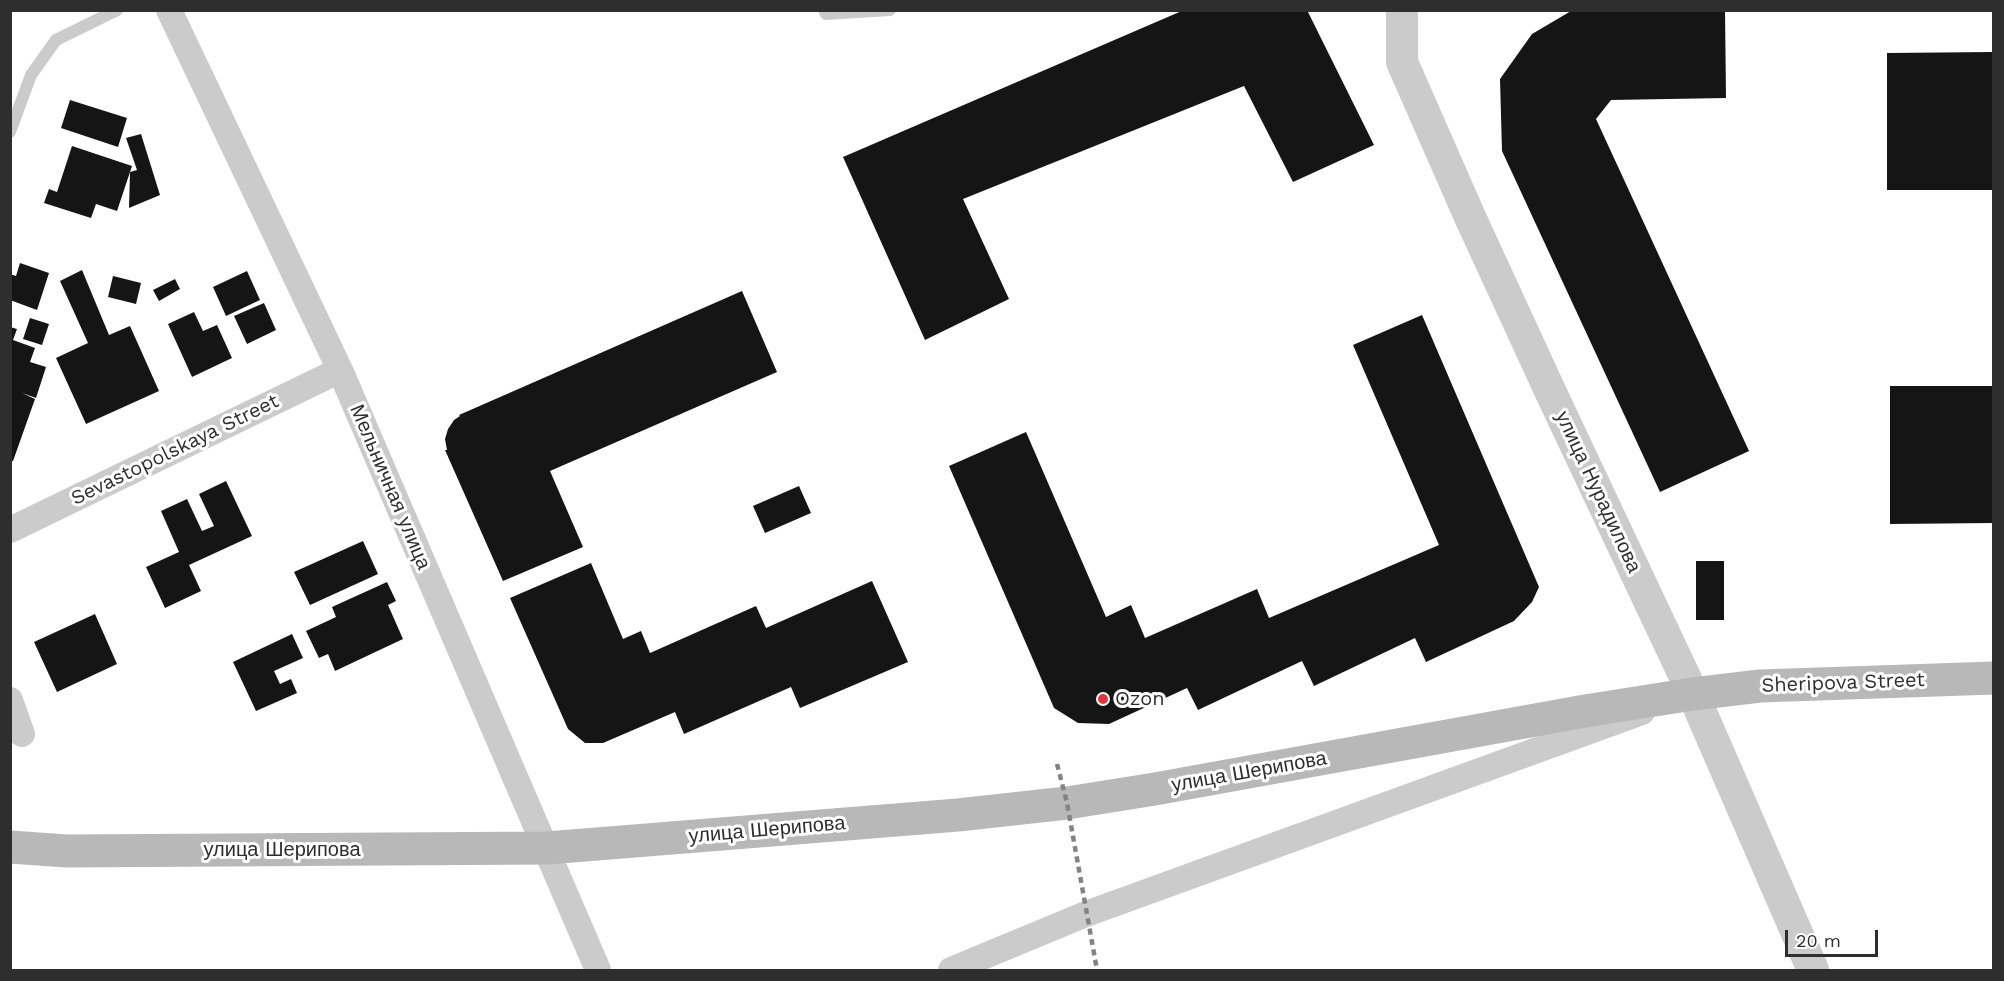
<!DOCTYPE html>
<html>
<head>
<meta charset="utf-8">
<style>
	body { margin:0 }
	#map { position:relative; width:2004px; height:981px; overflow:hidden; background:#fff; font-family:"Work Sans",sans-serif }
	canvas { display:block }
	.frame { position:absolute; inset:0; border:12px solid #2e2e2e; pointer-events:none }
	.scale { position:absolute; left:1785px; top:930px; width:93px; height:27px; box-sizing:border-box; border:3px solid #2e2e2e; border-top:0; padding-left:8px; font-size:18px; line-height:21px; white-space:nowrap; color:#2e2e2e; -webkit-text-stroke:4px #fff; paint-order:stroke }
</style>
</head>
<body>
<div id="map">
<canvas width="2004" height="981"></canvas>
<div class="frame"></div>
<div class="scale">20 m</div>
</div>
<script>
const c = document.querySelector('canvas').getContext('2d');
c.lineJoin = 'round';
function fill(path, color) { c.fillStyle = color; c.fill(path, 'evenodd'); }
const poly = rows => new Path2D(rows.map(r => 'M' + r).join(''));
function trace(path, color, width, dash) { c.strokeStyle = color; c.lineWidth = width; c.lineCap = dash ? 'butt' : 'round'; c.setLineDash(dash || []); c.stroke(path); }
function drawText(font, color, halo, rows, align = 'center') {
  c.font = font + ' "Work Sans",sans-serif'; c.lineWidth = 6; c.setLineDash([]); c.textBaseline = 'middle'; c.strokeStyle = halo; c.fillStyle = color; for (const [text, x, y, turn = 0] of rows) {
    c.save(); c.translate(x, y); c.rotate((+turn || 0) * Math.PI / 180); c.textAlign = isNaN(turn) ? turn : align; if (halo) c.strokeText(text, 0, 0); c.fillText(text, 0, 0); c.restore();
  }
}
const building = poly([
	[1184,10,1307,10,1374,145,1293,182,1244,86,963,199,1009,299,925,340,843,157],
	[1725,10,1726,98,1611,100,1596,119,1749,451,1660,492,1502,151,1500,79,1532,34,1571,11],
	[1994,52,1994,190,1887,190,1887,53],
	[70,100,127,118,118,147,61,128],
	[141,134,160,195,129,208,130,172,137,170,126,138],
	[72,146,132,166,117,211,96,204,91,218,44,203,49,189,57,192],
	[20,263,49,273,37,310,10,300,10,274,16,276],
	[82,270,109,335,130,326,159,391,86,424,56,358,88,343,60,281],
	[247,271,260,300,226,316,213,287],
	[113,276,141,283,136,304,108,297],
	[175,279,180,289,159,301,153,290],
	[742,291,777,372,550,471,583,547,503,581,445,450,447,450,445,439,448,429,454,420,460,416,459,415],
	[264,303,276,330,247,344,234,316],
	[194,312,203,331,217,325,232,358,192,377,168,324],
	[1422,315,1539,587,1532,602,1514,621,1426,662,1415,638,1314,686,1302,661,1198,710,1187,688,1109,724,1078,723,1054,708,949,466,1026,432,1106,617,1131,605,1145,638,1257,589,1269,618,1439,545,1353,345],
	[30,318,49,324,42,345,23,339],
	[10,327,17,329,13,340,35,348,30,362,46,367,36,398,22,393,35,399,13,461,10,461],
	[1890,386,1994,386,1994,523,1890,524],
	[226,481,252,536,189,565,201,591,165,608,146,567,179,552,161,511,187,499,202,531,214,526,199,494],
	[799,486,811,513,765,533,753,506],
	[363,541,378,574,310,605,294,572],
	[1696,561,1724,561,1724,620,1696,620],
	[591,563,623,639,641,631,650,653,756,606,766,628,872,581,908,662,800,708,791,687,684,734,675,712,603,743,585,743,568,729,510,598],
	[387,582,396,601,388,605,403,639,335,671,328,654,319,658,306,631,336,617,332,607],
	[95,614,117,664,57,692,34,642],
	[292,634,303,658,274,671,280,684,291,679,297,693,256,711,233,662]
]);
const service = poly([
	[824,10,826,14,890,10],
	[10,132,31,75,56,40,117,10]
]);
const minor = poly([
	[169,10,340,370,598,970],
	[10,530,340,370],
	[10,700,22,734],
	[951,970,1086,914,1642,712]
]);
const tertiary = poly([
	[1402,10,1402,62,1470,217,1552,395,1693,694,1813,970]
]);
const secondary = poly([
	[10,847,67,851,547,848,958,815,1067,803,1155,789,1585,711,1693,694,1760,686,1994,678]
]);
const rail = poly([
	[1057,764,1067,803,1097,970]
]);
const markers = [
	[1103,699,6,"#e1343d"]
];
const streetNames = [
	["Sevastopolskaya Street",175,450,-26],
	["Мельничная улица",390,487,67],
	["улица Нурадилова",1598,492,65],
	["Sheripova Street",1843,683,-2],
	["улица Шерипова",1249,772,-10],
	["улица Шерипова",767,830,-5],
	["улица Шерипова",282,850]
];
const poiNames = [
	["Ozon",1115,699]
];
fill(building, '#151515');
trace(service, '#cbcbcb', 12);
trace(minor, '#cbcbcb', 26);
trace(tertiary, '#cbcbcb', 32);
trace(secondary, '#b8b8b8', 33);
trace(rail, '#838383', 4.5, [6, 4.5]);
for (const [x, y, r, color] of markers) { const dot = new Path2D(); dot.arc(x, y, r, 0, 2 * Math.PI); c.fillStyle = color; c.fill(dot); trace(dot, '#fff', 2); }
drawText('20px', '#2e2e2e', '#fff', streetNames);
drawText('20px', '#2e2e2e', '#fff', poiNames, 'left');
</script>
</body>
</html>
